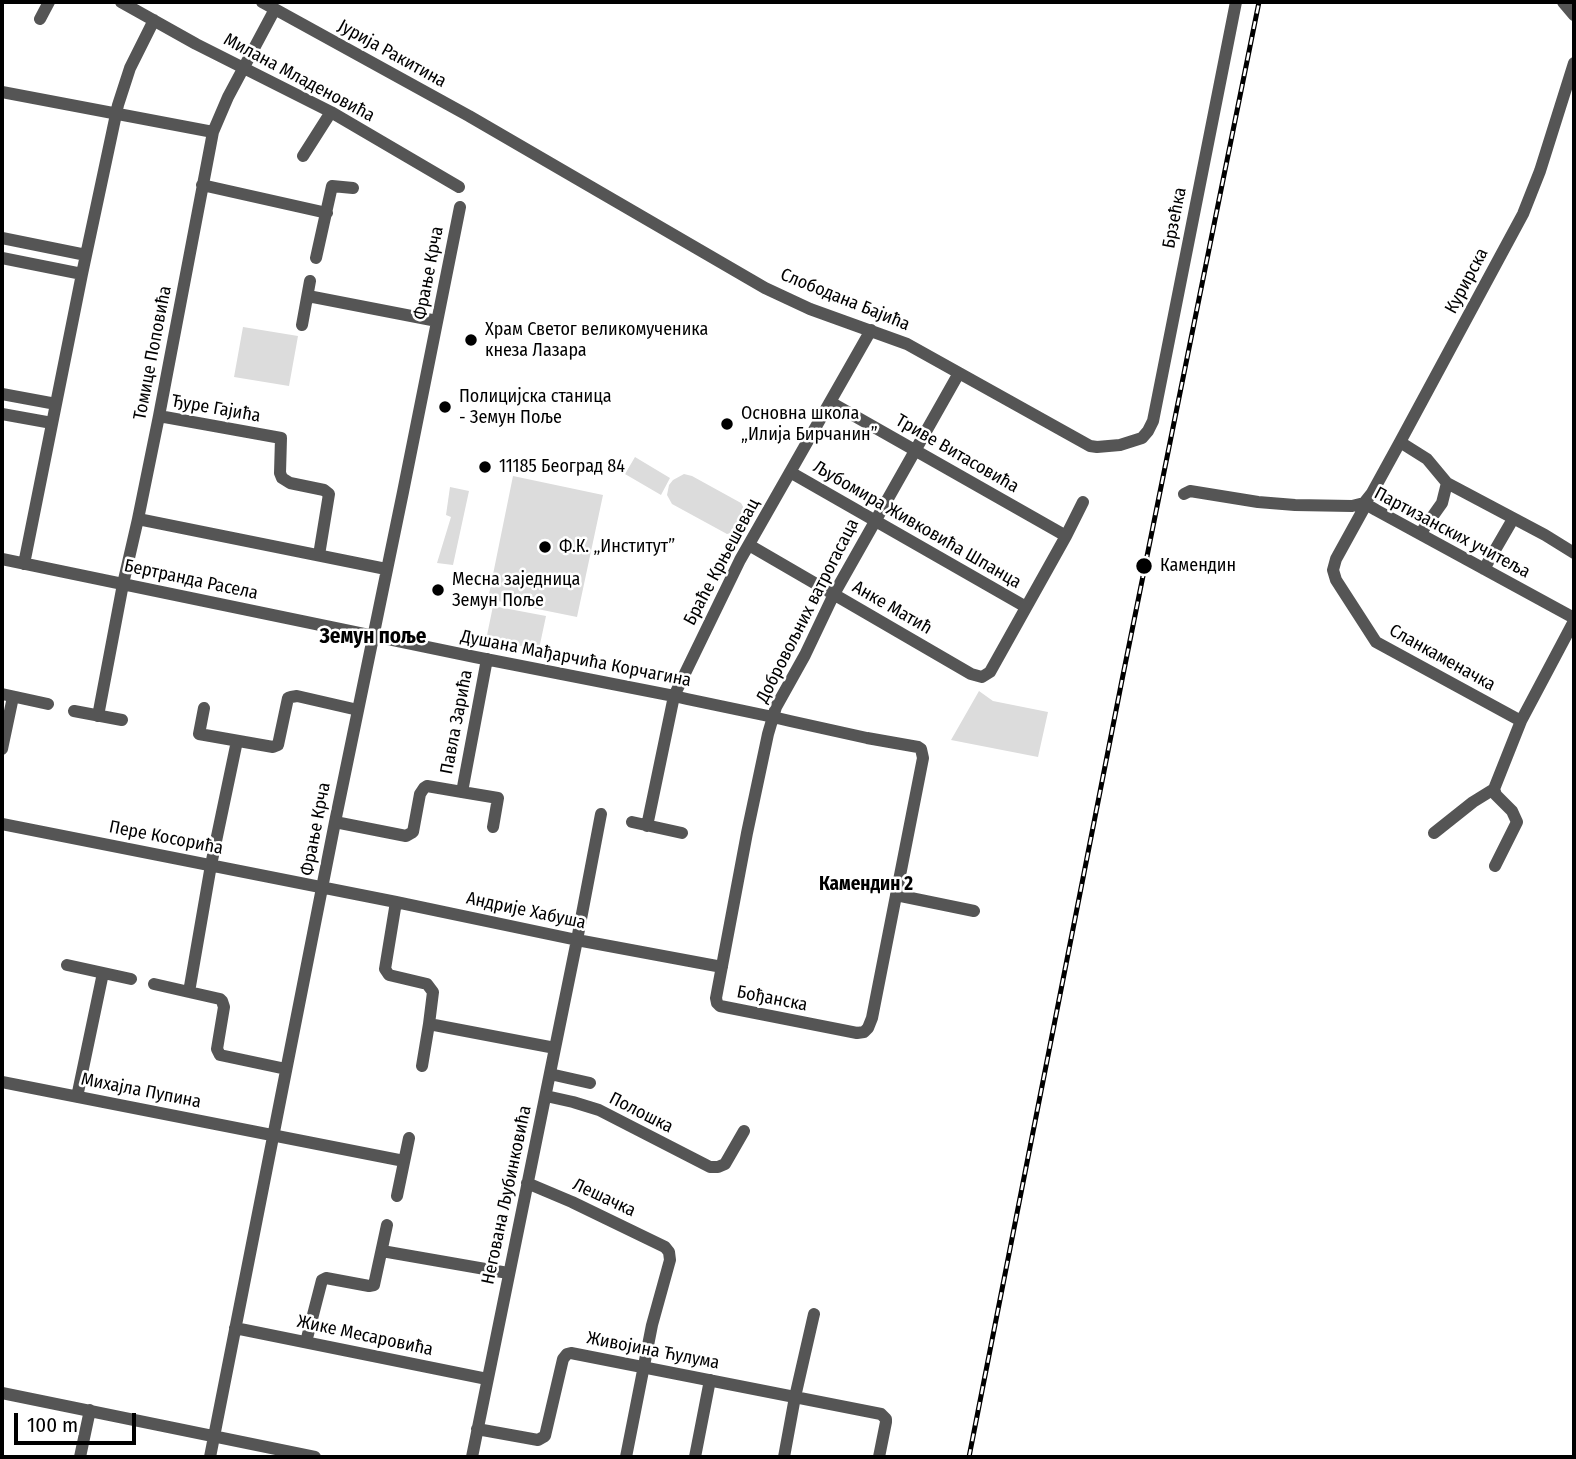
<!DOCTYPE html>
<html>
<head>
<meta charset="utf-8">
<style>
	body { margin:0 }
	#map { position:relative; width:1576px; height:1459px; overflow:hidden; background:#fff; font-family:"Fira Sans Condensed",sans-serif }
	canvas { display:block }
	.frame { position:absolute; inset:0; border:4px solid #000; pointer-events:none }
	.scale { position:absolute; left:14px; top:1413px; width:122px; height:32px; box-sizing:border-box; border:4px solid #000; border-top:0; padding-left:9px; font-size:21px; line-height:24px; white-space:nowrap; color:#000; -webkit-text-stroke:5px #fff; paint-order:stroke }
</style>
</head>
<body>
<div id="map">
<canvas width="1576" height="1459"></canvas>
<div class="frame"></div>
<div class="scale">100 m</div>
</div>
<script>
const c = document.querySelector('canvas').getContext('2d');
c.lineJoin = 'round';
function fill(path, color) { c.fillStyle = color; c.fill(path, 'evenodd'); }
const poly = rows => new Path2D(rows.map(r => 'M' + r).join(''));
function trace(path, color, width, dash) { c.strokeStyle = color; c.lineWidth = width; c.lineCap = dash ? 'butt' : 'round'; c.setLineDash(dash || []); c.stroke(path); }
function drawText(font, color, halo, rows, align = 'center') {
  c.font = font + ' "Fira Sans Condensed",sans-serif'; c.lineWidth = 5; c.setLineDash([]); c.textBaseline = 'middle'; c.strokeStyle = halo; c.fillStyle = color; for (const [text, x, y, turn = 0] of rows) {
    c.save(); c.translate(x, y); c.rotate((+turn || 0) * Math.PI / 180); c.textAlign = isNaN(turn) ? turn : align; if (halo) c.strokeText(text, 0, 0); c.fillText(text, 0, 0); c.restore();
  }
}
const green = poly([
	[243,327,298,336,289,386,234,377],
	[635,457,670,478,661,495,625,474],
	[684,474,692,476,741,503,747,514,746,521,743,527,738,531,727,534,672,504,667,495,669,485,673,480],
	[513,476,603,495,577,617,488,599],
	[450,487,469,491,453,565,437,563,451,517,446,515],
	[493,606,546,616,539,649,486,640],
	[979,691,993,701,1048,712,1038,757,951,740]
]);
const minor = poly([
	[121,2,196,44,331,112,459,187],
	[262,2,469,116,765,288,810,309,907,344,1090,446,1097,447,1120,445,1142,438,1148,431,1153,421,1236,2],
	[1563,2,1574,15],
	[40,19,49,2],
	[2,92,213,132],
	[303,156,331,112],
	[202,185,327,213],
	[2,238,86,255],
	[2,258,82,274],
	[316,258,332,186,353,188],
	[308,296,437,321],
	[302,325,310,281],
	[2,394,56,404],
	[830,402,1066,536],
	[2,414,52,423],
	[159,416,281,438,280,473,282,478,290,483,324,490,329,494,319,555],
	[1400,442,1427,459,1447,483,1545,535,1574,553],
	[790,472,1026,607],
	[1184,494,1190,491,1258,502,1295,505,1352,506,1364,503],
	[1364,503,1376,510,1574,618],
	[138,519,386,569],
	[1420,534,1442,503,1447,483],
	[749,545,971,674,982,677,990,672,1066,536,1083,502],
	[2,559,475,657,674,696,687,699,773,717,790,721,867,738,918,747,921,749,923,758,872,1018,868,1028,864,1032,857,1033,720,1006,717,1003,716,998,747,833,768,734,773,717,776,707,805,655,834,594,959,373],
	[24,564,82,274,118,105,130,68,154,20],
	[1484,569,1513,519],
	[2,694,48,704],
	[204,708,199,734,273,747,278,745,288,698,291,697,297,696,358,710],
	[74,711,122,720],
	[98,716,123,584,138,519,159,416,213,132,228,97,275,9],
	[1521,721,1376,642,1336,580,1333,570,1336,559,1363,510,1364,503,1372,493,1400,442,1523,214,1540,171,1574,63],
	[237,741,211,865,189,992,220,999,222,1001,224,1007,217,1049,220,1055,286,1069],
	[2,749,13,697],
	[462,792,498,798,493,827],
	[335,822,406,836,413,832,420,794,424,788,427,786,462,792,487,659],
	[632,822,682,833],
	[2,824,396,902,577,940,722,967],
	[647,826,674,696,740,560,871,330],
	[1434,833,1473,802,1494,789],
	[1495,866,1517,822,1512,811,1496,795,1494,789,1521,721,1574,621],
	[896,895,974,911],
	[396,902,385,969,389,975,427,984,433,992,429,1024,422,1066],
	[67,965,131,979],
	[154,984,189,992],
	[429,1024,555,1048],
	[550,1074,590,1083],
	[2,1082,404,1161],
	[546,1096,573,1102,599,1110,710,1167,718,1167,725,1164,744,1131],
	[77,1097,103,973],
	[527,1183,572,1202,665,1247,669,1252,670,1260,652,1325,626,1457],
	[397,1196,409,1138],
	[382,1251,508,1273],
	[235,1328,487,1379],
	[306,1342,322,1280,326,1278,369,1286,374,1285,387,1225],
	[2,1393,315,1457],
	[477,1429,538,1440,545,1436,563,1359,567,1354,571,1353,881,1414,886,1419,886,1422,879,1457],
	[80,1457,90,1410],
	[210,1457,335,822,403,492,460,207],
	[472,1457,577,940,601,814],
	[695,1457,710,1380],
	[784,1457,795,1397,814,1314]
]);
const rail = poly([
	[969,1457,1123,675,1259,2]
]);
const markers = [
	[471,340,7,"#000"],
	[445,407,7,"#000"],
	[727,424,7,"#000"],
	[485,467,7,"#000"],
	[545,547,7,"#000"],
	[1144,566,9,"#000"],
	[438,590,7,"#000"]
];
const streetNames = [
	["Јурија Ракитина",392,54,29],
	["Милана Младеновића",299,78,28],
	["Брзећка",1175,218,-79],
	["Фрање Крча",429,273,-79],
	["Курирска",1467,281,-62],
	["Слободана Бајића",845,300,22],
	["Томице Поповића",153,353,-79],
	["Ђуре Гајића",216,409,10],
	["Триве Витасовића",957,454,30],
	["Љубомира Живковића Шпанца",917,525,30],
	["Партизанских учитеља",1452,533,28],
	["Браће Крњешевац",722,562,-62],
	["Бертранда Расела",191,580,12],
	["Анке Матић",892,608,30],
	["Добровољних ватрогасаца",808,611,-63],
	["Сланкаменачка",1442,658,29],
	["Душана Мађарчића Корчагина",576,659,11],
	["Павла Зарића",457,722,-79],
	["Фрање Крча",316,829,-79],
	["Пере Косорића",166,838,11],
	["Андрије Хабуша",526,911,12],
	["Бођанска",772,999,11],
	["Михајла Пупина",141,1091,11],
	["Полошка",641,1113,27],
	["Негована Љубинковића",507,1195,-78],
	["Лешачка",604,1198,25],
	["Жике Месаровића",365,1336,12],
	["Живојина Ћулума",653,1351,11]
];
const poiNames = [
	["Храм Светог великомученика",485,330],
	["кнеза Лазара",485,351],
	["Полицијска станица",459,397],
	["- Земун Поље",459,418],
	["Основна школа",741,414],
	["„Илија Бирчанин”",741,435],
	["11185 Београд 84",499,467],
	["Ф.К. „Институт”",559,547],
	["Камендин",1160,566],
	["Месна заједница",452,580],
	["Земун Поље",452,601]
];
const neighbourhoodNames = [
	["Камендин 2",866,885]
];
const quarterNames = [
	["Земун поље",373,637]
];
fill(green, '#dcdcdc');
trace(minor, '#555', 12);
trace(rail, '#000', 5);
trace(rail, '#fff', 2.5, [8]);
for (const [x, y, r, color] of markers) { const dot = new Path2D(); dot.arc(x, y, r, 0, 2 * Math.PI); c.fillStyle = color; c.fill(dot); trace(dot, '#fff', 2.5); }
drawText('18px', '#000', '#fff', streetNames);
drawText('18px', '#000', '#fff', poiNames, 'left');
drawText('bold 19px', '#000', '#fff', neighbourhoodNames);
drawText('bold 21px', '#000', '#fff', quarterNames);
</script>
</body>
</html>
